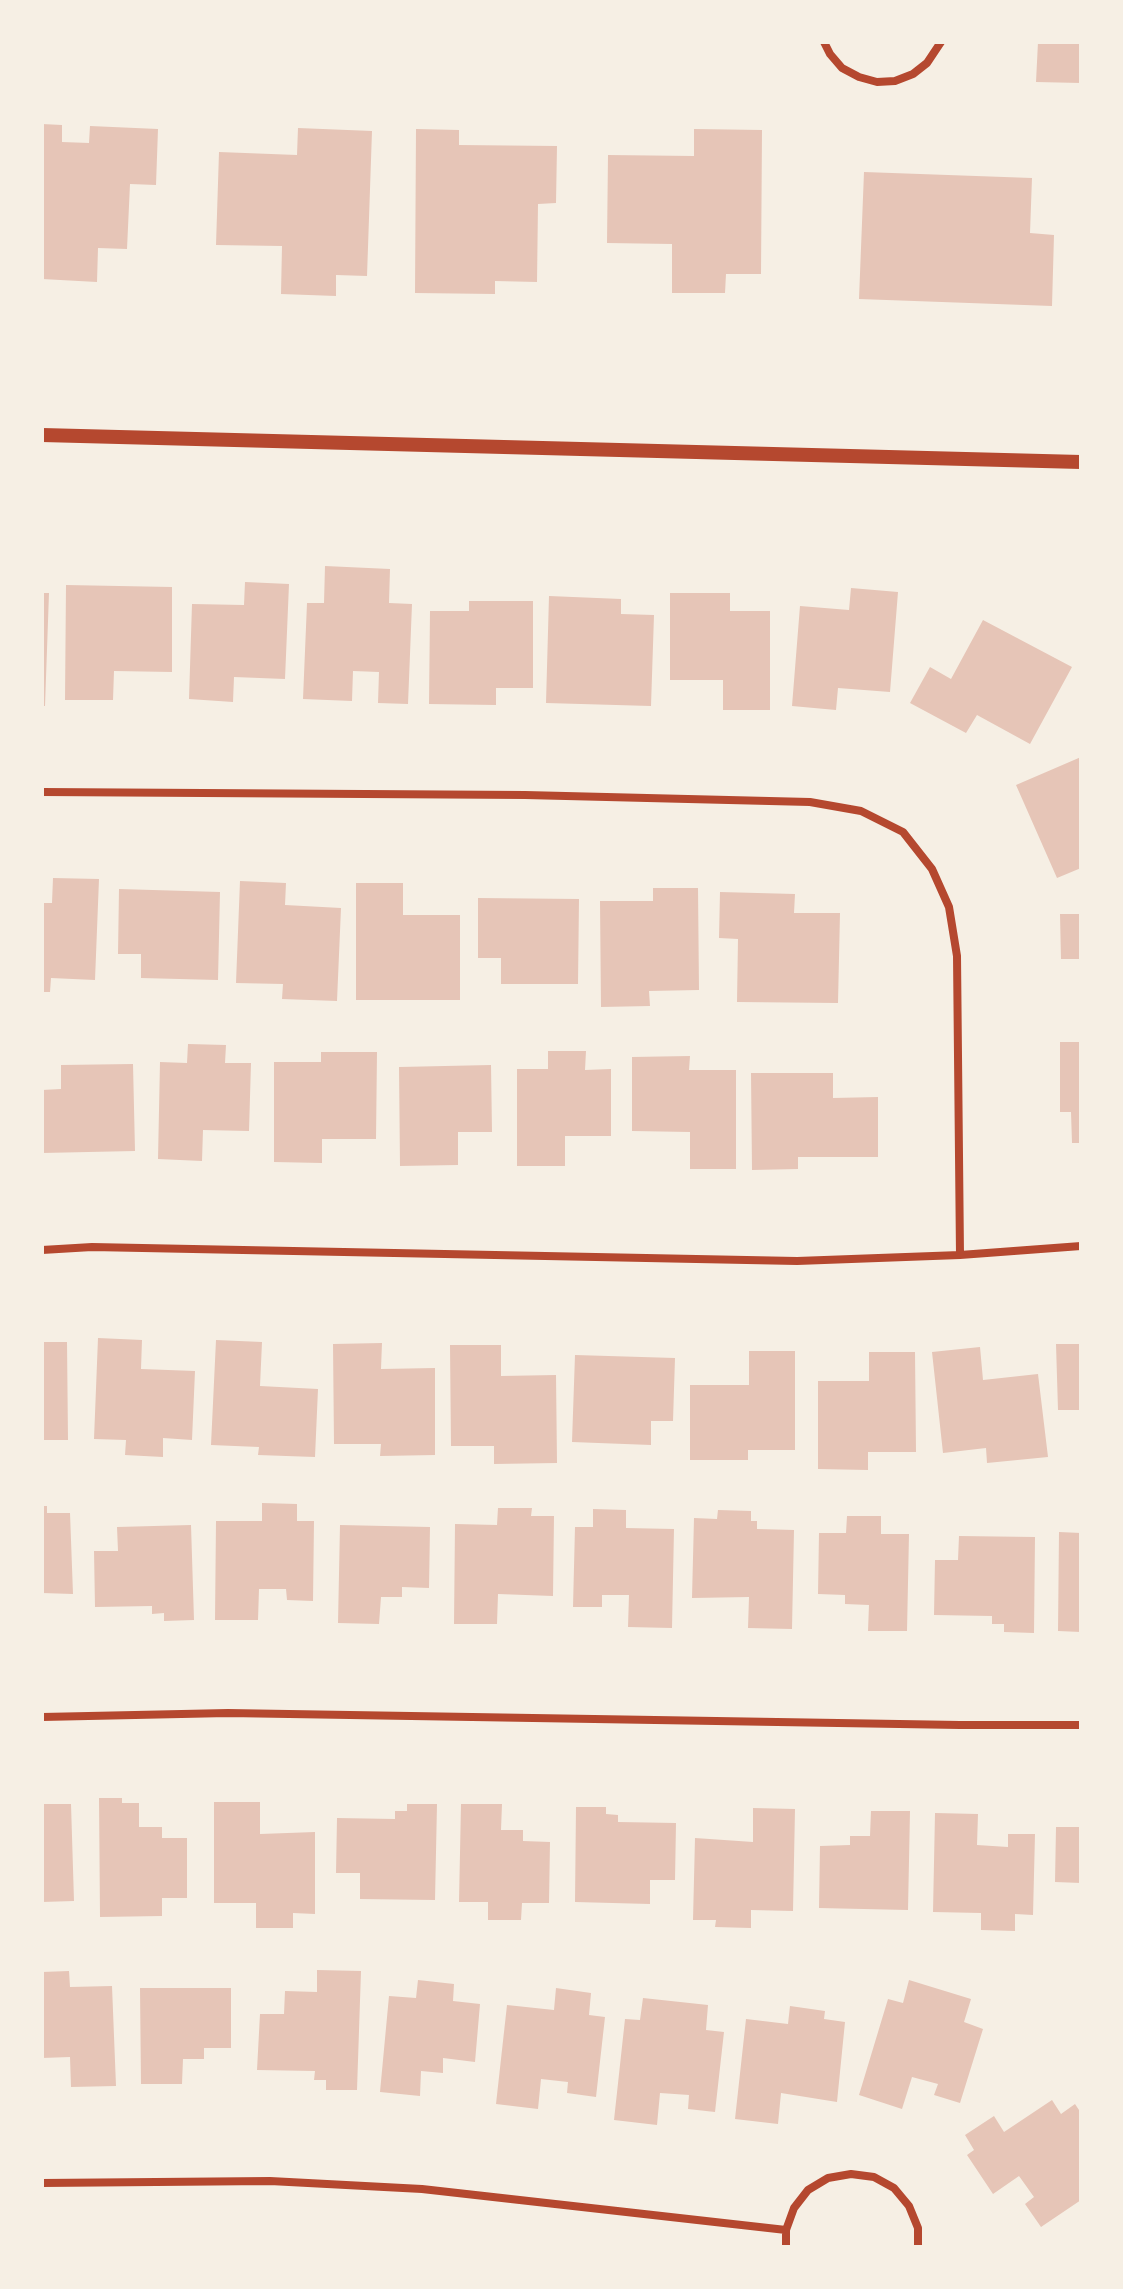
<!DOCTYPE html>
<html>
<head>
<meta charset="utf-8">
<style>
	body { margin:0 }
	#map { position:relative; width:1123px; height:2289px; overflow:hidden; background:#f6efe4; font-family:"PT Serif",serif }
	canvas { display:block }
	.frame { position:absolute; inset:0; border:44px solid #f6efe4; pointer-events:none }
</style>
</head>
<body>
<div id="map">
<canvas width="1123" height="2289"></canvas>
<div class="frame"></div>
</div>
<script>
const c = document.querySelector('canvas').getContext('2d');
c.lineJoin = 'round';
function fill(path, color) { c.fillStyle = color; c.fill(path, 'evenodd'); }
const poly = rows => new Path2D(rows.map(r => 'M' + r).join(''));
function trace(path, color, width, dash) { c.strokeStyle = color; c.lineWidth = width; c.lineCap = dash ? 'butt' : 'round'; c.setLineDash(dash || []); c.stroke(path); }
const building = poly([
	[1038,42,1081,42,1081,83,1036,82],
	[42,124,62,125,62,142,89,143,90,126,158,129,156,185,130,184,127,249,98,248,97,282,42,279],
	[298,128,372,131,367,276,336,275,336,296,281,294,282,246,216,245,219,152,297,155],
	[416,129,459,130,459,145,557,146,556,203,538,204,537,282,495,281,495,294,415,293],
	[694,129,762,130,761,274,726,274,725,293,672,293,672,244,607,243,608,155,694,156],
	[864,172,1032,178,1030,233,1054,235,1052,306,859,299],
	[325,566,390,569,389,603,412,604,408,704,378,703,379,672,353,671,352,701,303,699,307,603,324,603],
	[245,582,289,584,285,679,234,677,233,702,189,699,192,604,244,605],
	[66,585,172,587,172,672,114,671,113,700,65,700],
	[851,588,898,592,890,692,838,688,836,710,792,706,800,606,849,610],
	[42,593,49,593,45,706,42,706],
	[670,593,730,593,730,611,770,611,770,710,723,710,723,680,670,680],
	[549,596,621,599,621,614,654,615,651,706,546,703],
	[469,601,533,601,533,688,496,688,496,705,429,704,430,611,469,611],
	[983,620,1072,667,1030,744,977,715,966,733,910,703,930,667,951,679],
	[1081,757,1081,868,1057,878,1016,785],
	[53,878,99,879,95,980,51,978,50,992,42,992,42,903,52,903],
	[240,881,286,883,285,905,341,908,337,1001,282,999,283,984,236,983],
	[356,883,403,883,403,915,460,915,460,1000,356,1000],
	[653,888,698,888,699,990,649,991,650,1006,601,1007,600,901,653,901],
	[119,889,220,892,218,980,141,978,141,954,118,954],
	[720,892,795,894,794,913,840,913,838,1003,737,1002,738,939,719,938],
	[478,898,579,899,578,984,501,984,501,958,478,958],
	[1060,914,1081,914,1081,959,1061,959],
	[1060,1042,1081,1042,1081,1143,1072,1143,1071,1112,1060,1112],
	[188,1044,226,1045,225,1063,251,1063,249,1131,203,1130,202,1161,158,1159,160,1062,187,1063],
	[548,1051,586,1051,585,1070,611,1069,611,1136,565,1136,565,1166,517,1166,517,1069,548,1069],
	[321,1052,377,1052,376,1139,322,1139,322,1163,274,1162,274,1062,321,1062],
	[690,1056,689,1070,736,1070,736,1169,690,1169,690,1132,632,1131,632,1057],
	[133,1064,135,1151,42,1153,42,1090,61,1089,61,1065],
	[491,1065,492,1132,458,1132,458,1165,400,1166,399,1067],
	[751,1073,833,1073,833,1098,878,1097,878,1157,798,1157,798,1169,752,1170],
	[98,1338,142,1340,141,1369,195,1371,192,1440,163,1438,163,1457,125,1455,126,1440,94,1439],
	[216,1340,262,1342,260,1386,318,1389,315,1457,258,1455,259,1447,211,1445],
	[42,1342,67,1342,68,1440,42,1440],
	[382,1343,381,1369,435,1368,435,1455,380,1456,381,1444,334,1444,333,1344],
	[1056,1344,1081,1344,1081,1410,1058,1410],
	[450,1345,501,1345,501,1376,556,1375,557,1463,494,1464,494,1446,451,1446],
	[980,1347,983,1380,1038,1374,1048,1457,987,1463,986,1448,943,1453,932,1352],
	[749,1351,795,1351,795,1450,748,1450,748,1460,690,1460,690,1385,749,1385],
	[869,1352,915,1352,916,1452,868,1452,868,1470,818,1469,818,1381,869,1381],
	[575,1355,675,1358,673,1421,651,1421,651,1445,572,1442],
	[262,1503,297,1504,297,1521,314,1521,313,1601,287,1600,286,1589,259,1589,258,1620,215,1620,216,1521,262,1521],
	[42,1506,47,1506,47,1513,70,1513,73,1594,42,1593],
	[498,1508,532,1508,531,1516,554,1516,553,1596,498,1594,497,1624,454,1624,455,1524,497,1525],
	[593,1509,626,1510,626,1528,674,1529,672,1628,628,1627,629,1595,602,1595,602,1607,573,1607,575,1527,593,1527],
	[718,1510,751,1511,751,1521,757,1521,757,1529,794,1530,792,1629,748,1628,749,1597,692,1598,694,1518,717,1519],
	[847,1516,881,1516,881,1534,909,1534,907,1631,868,1631,869,1605,845,1604,845,1595,818,1594,819,1533,846,1533],
	[191,1525,194,1620,164,1621,164,1613,152,1614,152,1606,95,1607,94,1551,118,1551,117,1527],
	[340,1525,430,1527,429,1588,402,1587,402,1597,381,1597,379,1624,338,1623],
	[1059,1532,1081,1533,1081,1632,1058,1631],
	[959,1536,1035,1537,1034,1633,1004,1632,1004,1624,992,1624,992,1616,934,1615,935,1560,958,1560],
	[99,1798,122,1798,122,1803,139,1803,139,1827,162,1827,162,1838,187,1838,187,1898,162,1898,162,1916,100,1917],
	[214,1802,260,1802,260,1834,315,1832,315,1914,293,1913,293,1928,256,1928,256,1903,214,1903],
	[42,1804,71,1804,74,1901,42,1902],
	[407,1804,437,1804,435,1900,360,1899,360,1873,336,1873,337,1818,395,1819,395,1811,407,1811],
	[461,1804,502,1804,501,1830,523,1830,523,1841,550,1842,549,1903,522,1903,521,1920,488,1920,488,1902,459,1902],
	[576,1807,606,1807,606,1814,618,1815,618,1822,676,1823,675,1880,650,1880,650,1904,575,1902],
	[753,1808,795,1809,793,1911,751,1910,751,1928,715,1927,716,1920,693,1920,695,1838,753,1842],
	[871,1811,910,1811,908,1910,819,1908,820,1846,850,1845,850,1836,870,1836],
	[935,1813,978,1814,977,1845,1008,1847,1008,1834,1035,1834,1033,1915,1015,1914,1015,1931,981,1930,981,1913,933,1912],
	[1056,1827,1081,1827,1081,1883,1055,1882],
	[317,1970,361,1971,357,2090,326,2090,326,2080,314,2080,315,2071,257,2070,260,2014,284,2014,285,1991,317,1992],
	[69,1971,70,1987,112,1986,116,2086,71,2087,70,2057,42,2058,42,1972],
	[418,1980,454,1984,453,2001,480,2004,475,2062,443,2058,443,2073,421,2071,420,2096,380,2092,389,1996,416,1998],
	[909,1980,971,1999,964,2022,983,2029,960,2103,934,2095,938,2084,912,2077,902,2109,859,2095,888,1999,903,2003],
	[140,1988,231,1988,231,2048,204,2048,204,2059,183,2059,182,2084,141,2084],
	[556,1988,591,1993,589,2015,605,2017,596,2097,567,2093,568,2082,541,2079,538,2109,496,2104,507,2005,554,2010],
	[643,1998,708,2005,706,2030,724,2032,715,2112,688,2109,689,2095,660,2093,657,2125,614,2120,625,2019,640,2020],
	[790,2006,825,2011,824,2019,845,2022,837,2102,781,2093,778,2124,735,2119,746,2019,788,2024],
	[1052,2100,1061,2114,1075,2104,1081,2113,1081,2200,1041,2227,1025,2204,1034,2197,1019,2176,993,2194,967,2155,974,2150,965,2135,994,2116,1004,2132]
]);
const minor = poly([
	[824,42,830,54,842,68,859,77,877,82,895,81,913,74,927,63,941,42],
	[42,792,525,795,810,802,861,811,903,832,932,869,949,907,957,956,960,1255],
	[42,1250,92,1247,797,1261,960,1255,1081,1246],
	[42,1717,228,1713,960,1725,1081,1725],
	[42,2183,270,2181,422,2189,786,2230],
	[786,2247,786,2230,794,2208,808,2190,828,2178,851,2174,874,2177,894,2188,909,2206,918,2228,918,2247]
]);
const tertiary = poly([
	[42,435,1081,462]
]);
fill(building, '#e6c5b7');
trace(minor, '#b5482f', 8);
trace(tertiary, '#b5482f', 14);
</script>
</body>
</html>
